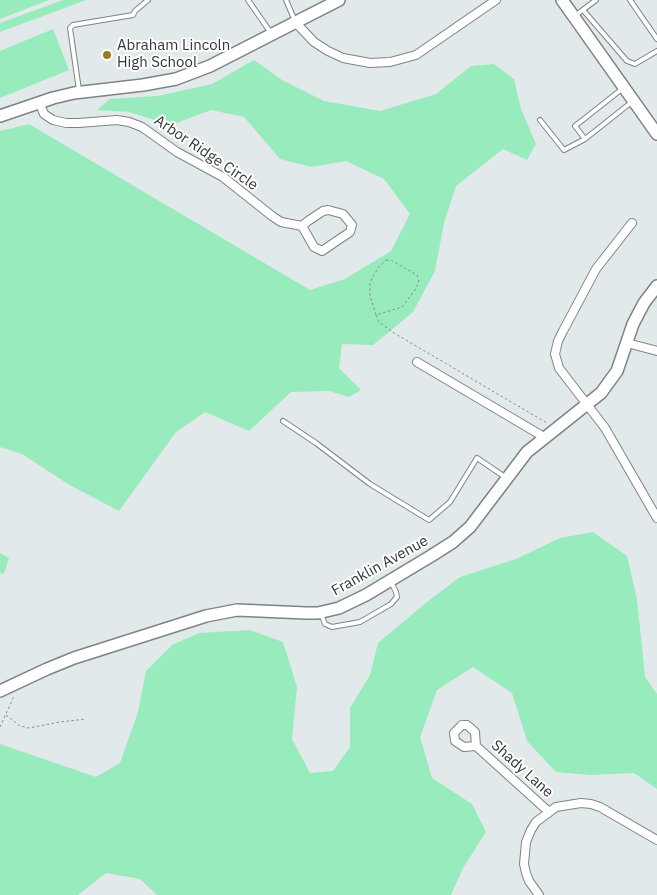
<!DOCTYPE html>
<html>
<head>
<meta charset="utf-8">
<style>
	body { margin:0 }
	canvas { display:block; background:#e2e9ea }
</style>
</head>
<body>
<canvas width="657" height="895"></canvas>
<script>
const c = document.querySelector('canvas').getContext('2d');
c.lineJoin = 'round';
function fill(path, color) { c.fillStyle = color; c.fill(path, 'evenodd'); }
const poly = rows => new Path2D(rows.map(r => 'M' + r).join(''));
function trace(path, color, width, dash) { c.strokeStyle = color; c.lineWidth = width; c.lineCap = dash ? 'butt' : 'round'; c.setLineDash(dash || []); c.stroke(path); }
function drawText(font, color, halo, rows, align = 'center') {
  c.font = font + ' "IBM Plex Sans",sans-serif'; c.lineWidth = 4; c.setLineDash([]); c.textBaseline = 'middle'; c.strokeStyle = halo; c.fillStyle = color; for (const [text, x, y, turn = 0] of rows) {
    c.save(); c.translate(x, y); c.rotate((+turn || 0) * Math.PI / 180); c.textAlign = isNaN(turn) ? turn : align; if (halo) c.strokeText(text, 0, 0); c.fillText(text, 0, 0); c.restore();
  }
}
const green = poly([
	[0,0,49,0,0,19],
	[63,0,86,0,0,32,0,23],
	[53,29,69,70,0,98,0,51],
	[254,60,282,80,324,101,380,111,436,94,471,66,494,64,514,79,521,109,536,144,527,160,503,149,456,186,444,223,435,271,413,312,373,345,342,344,339,368,361,390,349,397,329,391,291,392,249,431,205,412,176,432,119,511,68,484,22,454,0,447,0,131,29,124,310,290,345,279,391,251,410,214,384,179,346,161,311,167,280,159,244,117,211,110,171,125,129,112,97,110,110,99,157,96,212,84],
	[593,532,627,556,637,599,645,677,657,694,657,789,634,773,591,775,556,772,527,741,512,693,473,667,437,690,420,737,432,778,472,804,486,832,463,868,451,895,157,895,140,879,106,873,78,895,0,895,0,744,96,777,120,763,138,712,146,671,172,645,199,633,250,630,283,642,297,687,292,739,310,773,333,771,350,747,350,708,370,675,378,643,427,602,460,577,516,559,560,538],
	[0,553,9,558,4,574,0,573]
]);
const path = poly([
	[386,260,391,260,417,275,419,282,415,290,402,307,376,315,370,296,370,282,378,268,386,260],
	[376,315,379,322,394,333,547,423],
	[6,715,20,726,29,728,60,722,86,719],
	[0,727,14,696]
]);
const lane = poly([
	[248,0,271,33],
	[286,0,295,21],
	[630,0,657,39],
	[583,10,627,61,635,64,657,51],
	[576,15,596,0],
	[622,89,575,126,585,139,633,101],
	[79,90,70,28,73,25,133,15,135,11,148,0],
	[540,120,564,150,585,139],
	[283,421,316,443,370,484,429,520,450,502,477,458,505,477],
	[321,614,325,624,332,627,360,622,391,604,397,597,396,592,391,582]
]);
const street = poly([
	[296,23,314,42,328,51,343,58,370,63,390,62,416,55,496,0],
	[39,102,44,114,53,120,66,123,79,123,117,120,129,122,142,127,177,152,223,177,272,216,281,222,302,226],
	[328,210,343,214,352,225,350,232,322,251,314,247,302,226,308,221,323,211,328,210],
	[632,223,596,269,563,331,558,341,555,354,559,368,605,428,657,518],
	[627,343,657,351],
	[417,362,544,437],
	[462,725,467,725,475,732,476,746,464,747,455,741,454,733,462,725],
	[476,746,549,812],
	[539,895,529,881,526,873,524,864,526,842,531,830,536,822,556,807,581,803,591,804,600,807,657,840]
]);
const secondary = poly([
	[562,0,657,134],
	[0,116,53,98,74,93,143,85,176,79,210,66,339,0],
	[0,691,47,669,74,658,206,616,237,610,306,613,318,613,339,608,366,595,431,556,453,542,470,527,527,452,601,393,617,371,633,324,644,303,657,286]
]);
const markers = [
	[107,55,5,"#987c25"]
];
const poiNames = [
	["Abraham Lincoln",117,46],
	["High School",117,63]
];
const streetNames = [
	["Arbor Ridge Circle",206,153,34],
	["Franklin Avenue",380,566,-29],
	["Shady Lane",522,769,42]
];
fill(green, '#97ebbd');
trace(lane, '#7e8485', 6);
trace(street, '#7e8485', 10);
trace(secondary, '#7e8485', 14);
trace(path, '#868b8c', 1, [2.5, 2.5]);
trace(lane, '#fff', 4);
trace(street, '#fff', 8);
trace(secondary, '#fff', 11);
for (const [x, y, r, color] of markers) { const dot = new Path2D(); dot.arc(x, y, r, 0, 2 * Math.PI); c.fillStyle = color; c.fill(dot); trace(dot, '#fff', 2); }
drawText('15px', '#333636', '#fff', poiNames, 'left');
drawText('15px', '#333636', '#fff', streetNames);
</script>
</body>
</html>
